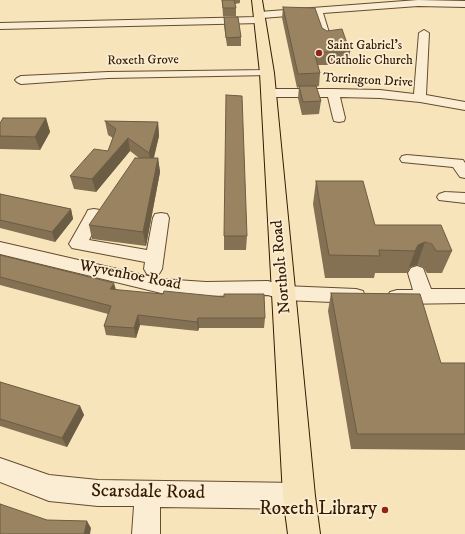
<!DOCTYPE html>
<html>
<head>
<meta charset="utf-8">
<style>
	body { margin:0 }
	canvas { display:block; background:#f8e4bb }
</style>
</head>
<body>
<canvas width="465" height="534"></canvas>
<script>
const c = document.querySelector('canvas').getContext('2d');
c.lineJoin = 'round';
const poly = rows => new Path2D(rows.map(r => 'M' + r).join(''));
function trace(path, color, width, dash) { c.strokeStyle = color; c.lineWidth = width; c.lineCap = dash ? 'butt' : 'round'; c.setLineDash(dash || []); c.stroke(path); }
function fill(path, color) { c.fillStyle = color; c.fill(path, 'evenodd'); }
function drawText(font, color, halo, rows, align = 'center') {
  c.font = font + ' "IM FELL DW Pica",serif'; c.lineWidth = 3.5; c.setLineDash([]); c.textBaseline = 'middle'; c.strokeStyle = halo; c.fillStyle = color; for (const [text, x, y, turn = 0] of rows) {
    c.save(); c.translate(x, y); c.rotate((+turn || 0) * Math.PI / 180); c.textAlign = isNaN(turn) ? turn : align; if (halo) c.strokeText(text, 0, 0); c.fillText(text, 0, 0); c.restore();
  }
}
const minor = poly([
	[418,0,465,1,465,7,418,6,323,13,331,39,326,42,321,39,313,14,262,18,265,20,260,23,0,29,0,23,256,17,254,15,259,12,418,0],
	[424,30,429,33,426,95,465,102,465,110,420,102,380,98,340,97,345,118,344,121,339,122,334,121,333,118,328,97,268,97,264,96,262,93,264,90,268,89,333,89,380,90,414,94,419,33,424,30],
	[267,70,271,71,273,73,271,75,108,78,21,84,17,82,15,80,17,78,21,76,108,72,267,70],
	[407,155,463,160,465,163,465,178,460,177,453,167,402,162,400,159,402,156,407,155],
	[445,192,465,193,465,203,439,200,437,197,439,194,445,192],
	[94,209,100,210,102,214,89,240,147,250,153,218,155,214,161,213,167,214,169,218,162,269,159,274,153,276,147,274,144,269,145,262,72,248,69,244,86,214,88,210,94,209],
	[0,242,161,279,206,282,268,281,284,286,356,289,363,291,365,296,363,301,356,303,284,300,268,295,206,296,161,293,0,254,0,242],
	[417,266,423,268,431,289,465,289,465,303,397,304,390,302,387,297,390,292,397,290,413,290,408,273,411,268,417,266],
	[0,458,49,475,98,480,299,483,308,487,312,496,308,505,299,509,160,507,160,534,132,534,134,506,98,506,49,501,0,482,0,458]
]);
const major = poly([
	[252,0,262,0,274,73,315,496,320,534,288,534,283,496,260,73,252,0]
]);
const wall = poly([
	[222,0,240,0,240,3,235,4,236,8,236,16,223,16],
	[283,7,322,28,350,52,348,65,318,65,320,73,319,86,316,87,321,101,319,114,302,115,298,98,299,87,297,88,282,18],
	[224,17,241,37,241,46,227,46,224,25],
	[46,118,50,132,40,150,0,149,0,123],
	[105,121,158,122,159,136,154,158,158,158,160,172,146,246,92,239,89,225,139,158,130,151,96,192,74,189,70,176,108,151,113,138,108,135],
	[316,181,375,225,452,251,442,273,427,273,423,267,417,265,410,267,407,273,375,273,374,278,325,278,313,204],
	[0,194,71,209,73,219,55,242,0,228],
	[224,236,247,236,246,250,224,250],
	[0,255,116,290,163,294,265,318,264,328,199,328,198,331,140,325,136,338,106,335,104,326,108,314,0,285],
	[331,293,441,363,465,363,465,450,351,449,328,311],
	[0,382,80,406,84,415,67,447,0,426]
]);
const shadedWall = poly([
	[46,118,50,132,40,150,35,137],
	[158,122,159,136,151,167,149,153],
	[128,138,130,151,96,192,92,179],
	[158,158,160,172,146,246,143,232],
	[71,209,73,219,55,242,52,232],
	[425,242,417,265,410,267,407,273,415,251,418,245],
	[114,283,117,293,110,289],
	[138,315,140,325,136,338,134,328],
	[198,318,199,328,198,331,197,322],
	[80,406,84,415,67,447,62,438],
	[87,521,91,528,90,534,84,534]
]);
const building = poly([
	[222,0,234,0,236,8,223,8,222,0],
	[283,7,315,8,322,28,327,31,342,29,350,52,314,52,320,73,298,74,283,7],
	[224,17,238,17,241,37,226,38,224,17],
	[299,86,316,86,321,101,303,102,299,86],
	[226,95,242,96,247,236,224,236,226,95],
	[3,118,46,118,35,137,0,136,0,123,3,118],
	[105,121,158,122,149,153,128,138,92,179,70,176,94,149,108,151,116,129,105,121],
	[135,158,158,158,143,232,89,225,135,158],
	[316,181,363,181,375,225,441,225,452,251,436,251,432,244,425,242,418,245,415,251,379,250,380,256,329,255,316,181],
	[0,194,71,209,52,232,0,220,0,194],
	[0,255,114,283,110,289,163,294,164,291,224,297,224,294,264,294,265,318,198,318,197,322,138,315,134,328,104,326,111,306,0,277,0,255],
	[331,293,420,294,441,363,465,363,465,434,357,434,331,293],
	[0,382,80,406,62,438,0,419,0,382],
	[0,504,47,520,87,521,84,534,0,534,0,504]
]);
const markers = [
	[319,53,4,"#8f2418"],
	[385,510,4,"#8f2418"]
];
const farPoinames = [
	["Saint Gabriel's",327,46],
	["Catholic Church",327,61]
];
const farStreetnames = [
	["Roxeth Grove",143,61,-1],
	["Torrington Drive",368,81,3]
];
const streetNames = [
	["Northolt Road",282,267,-95],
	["Wyvenhoe Road",130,276,11]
];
const nearStreetnames = [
	["Scarsdale Road",148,493,1]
];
const nearPoinames = [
	["Roxeth Library",377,510]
];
trace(minor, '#644c2f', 2);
trace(major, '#331a00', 2);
fill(minor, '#faedd3');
fill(major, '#f8e4bb');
fill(wall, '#847153');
fill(shadedWall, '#6b5c44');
fill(building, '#998361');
trace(building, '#6b5c44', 1);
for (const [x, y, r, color] of markers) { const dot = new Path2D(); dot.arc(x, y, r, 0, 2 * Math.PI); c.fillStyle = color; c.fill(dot); trace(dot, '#faedd3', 1.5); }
drawText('13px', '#331a00', '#faedd3', farPoinames, 'left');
drawText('13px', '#331a00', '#faedd3', farStreetnames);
drawText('16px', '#331a00', '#faedd3', streetNames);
drawText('19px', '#331a00', '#faedd3', nearStreetnames);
drawText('19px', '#331a00', '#faedd3', nearPoinames, 'right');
</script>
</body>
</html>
